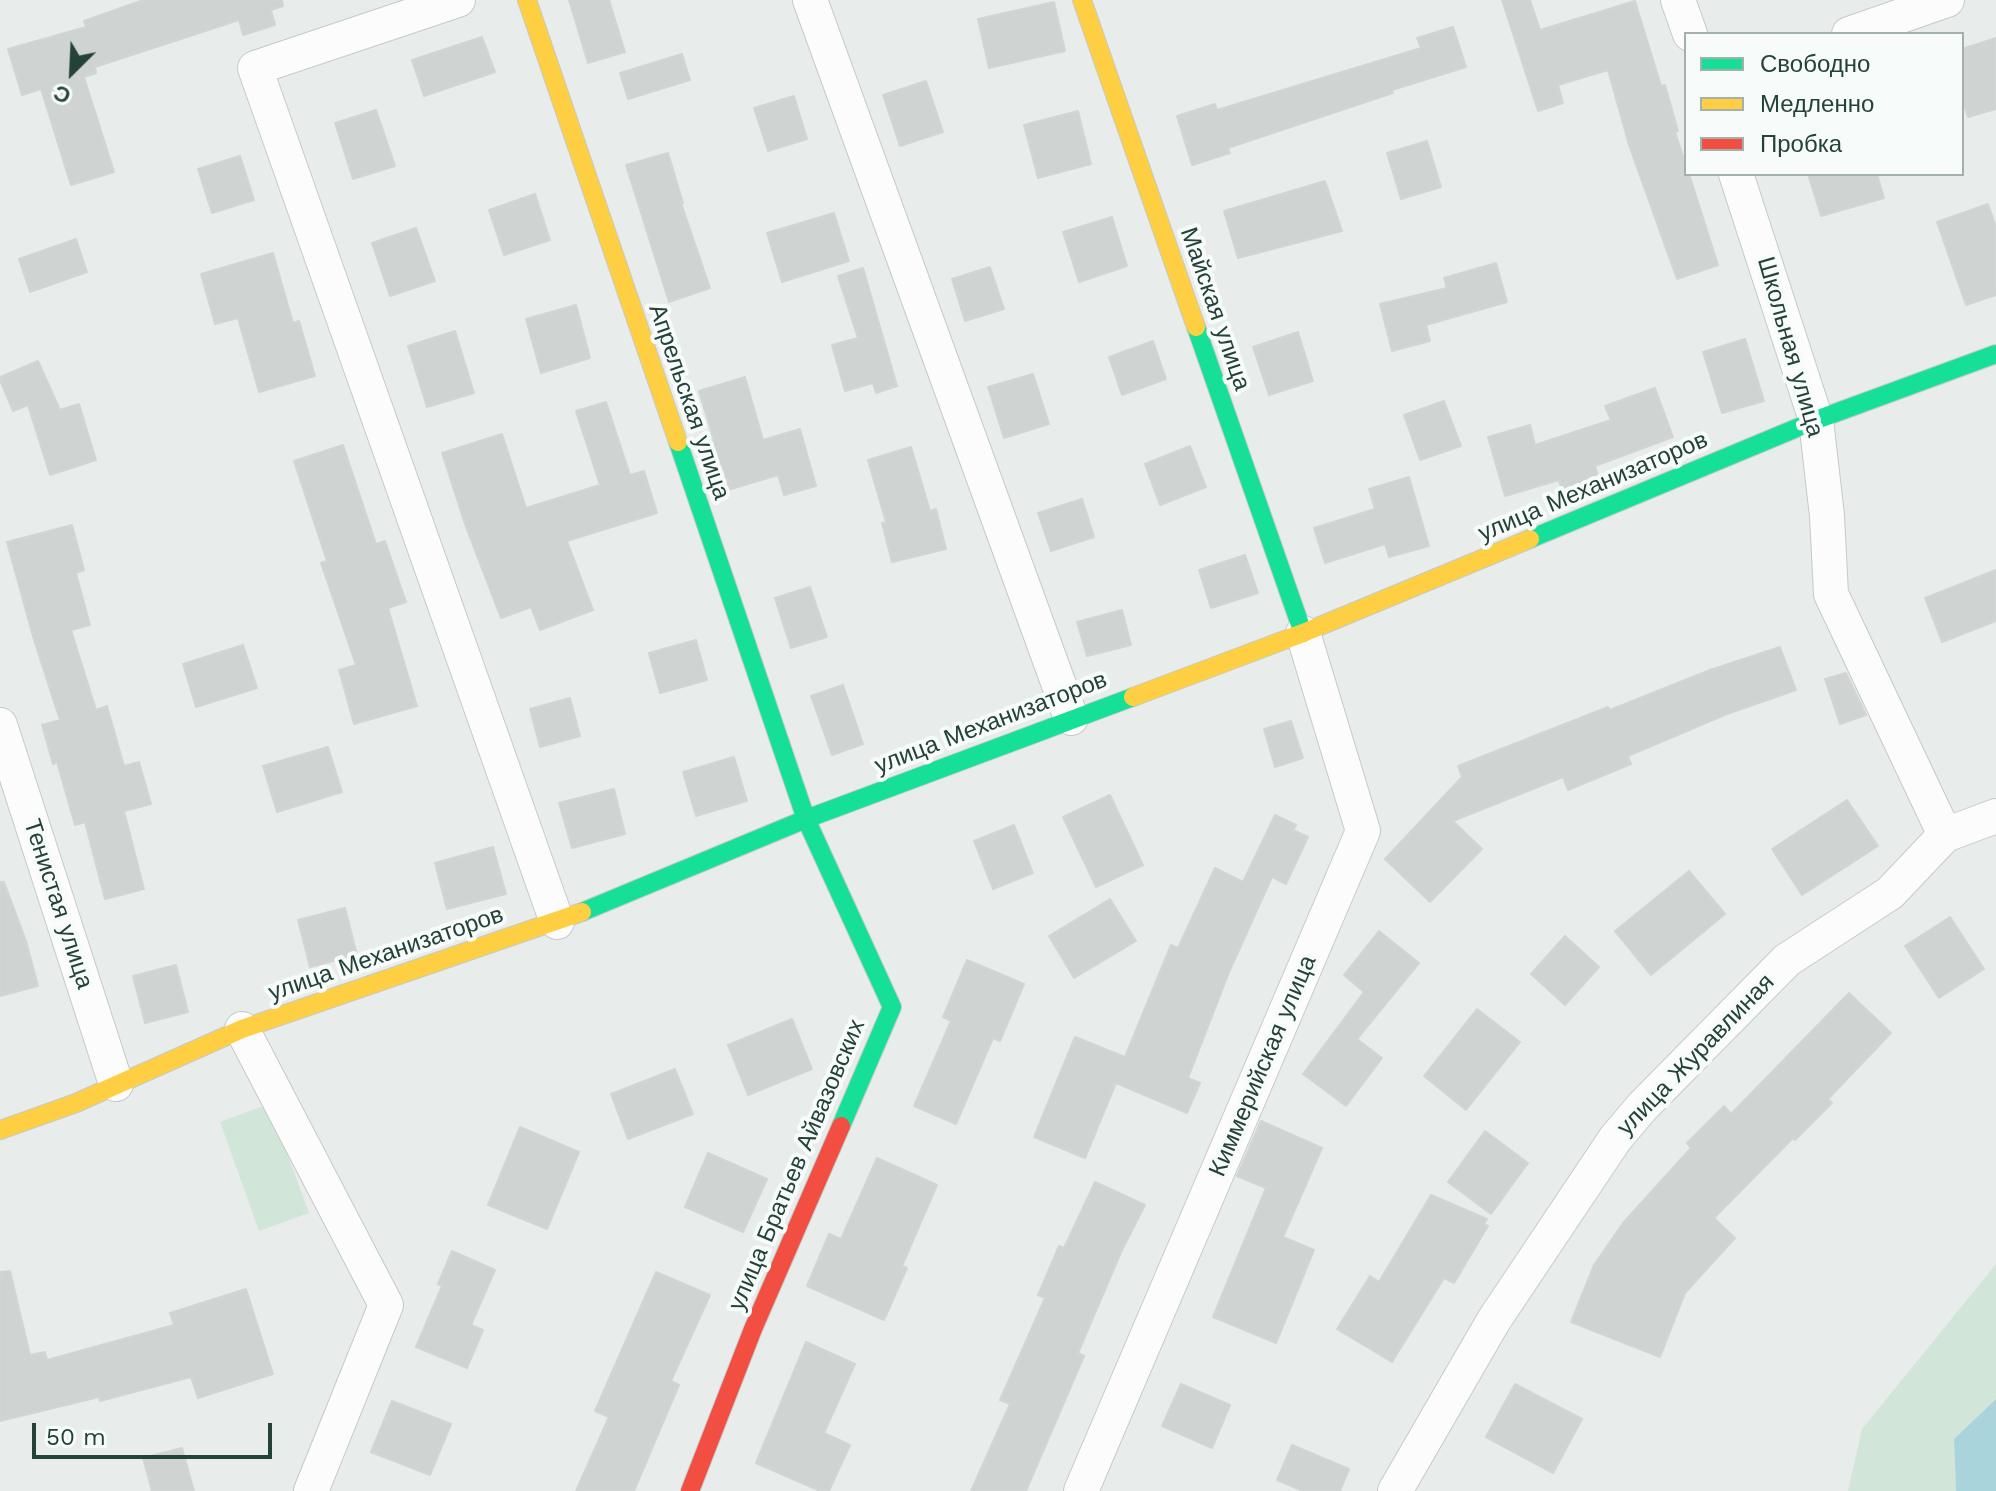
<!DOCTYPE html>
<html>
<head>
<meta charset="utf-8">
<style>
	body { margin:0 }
	#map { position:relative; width:1996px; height:1491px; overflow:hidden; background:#e8edeb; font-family:"Work Sans",sans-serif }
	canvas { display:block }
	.legend { position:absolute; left:1684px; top:32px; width:280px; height:144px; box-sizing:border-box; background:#f7fbf9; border:2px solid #a3b1ad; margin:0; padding:10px 14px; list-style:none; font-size:24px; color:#24423a }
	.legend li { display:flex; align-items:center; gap:16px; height:40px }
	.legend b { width:40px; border:2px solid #a3b1ad }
	.north { position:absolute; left:32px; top:32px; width:80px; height:80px; -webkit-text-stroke:6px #f7fbf9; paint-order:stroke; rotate:204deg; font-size:22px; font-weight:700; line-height:32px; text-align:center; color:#24423a }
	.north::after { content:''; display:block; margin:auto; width:28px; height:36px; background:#24423a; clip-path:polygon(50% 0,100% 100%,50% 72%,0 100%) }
	.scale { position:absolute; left:32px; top:1423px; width:240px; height:36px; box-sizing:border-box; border:4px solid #24423a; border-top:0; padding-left:10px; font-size:24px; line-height:28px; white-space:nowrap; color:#24423a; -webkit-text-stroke:6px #f7fbf9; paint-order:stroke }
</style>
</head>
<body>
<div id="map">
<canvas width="1996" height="1491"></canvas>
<ul class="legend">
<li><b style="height:10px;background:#16e098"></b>Свободно</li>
<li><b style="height:10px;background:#ffcf43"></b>Медленно</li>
<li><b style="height:10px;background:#f24e42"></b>Пробка</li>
</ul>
<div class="north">С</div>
<div class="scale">50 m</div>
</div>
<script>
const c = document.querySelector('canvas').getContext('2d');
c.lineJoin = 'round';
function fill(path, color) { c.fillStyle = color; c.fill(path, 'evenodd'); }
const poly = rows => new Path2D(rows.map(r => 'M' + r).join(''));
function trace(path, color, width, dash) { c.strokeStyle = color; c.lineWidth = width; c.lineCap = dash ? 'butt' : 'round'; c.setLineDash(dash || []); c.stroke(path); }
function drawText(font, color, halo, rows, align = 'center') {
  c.font = font + ' "Work Sans",sans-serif'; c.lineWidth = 8; c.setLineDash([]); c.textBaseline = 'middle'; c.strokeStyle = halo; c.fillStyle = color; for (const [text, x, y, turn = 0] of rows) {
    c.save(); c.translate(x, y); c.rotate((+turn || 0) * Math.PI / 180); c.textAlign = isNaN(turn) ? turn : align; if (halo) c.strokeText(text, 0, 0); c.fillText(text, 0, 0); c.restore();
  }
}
const green = poly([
	[269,1104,309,1213,259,1231,220,1122],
	[1996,1264,1996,1399,1954,1439,1956,1491,1848,1491,1862,1429]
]);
const water = poly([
	[1996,1399,1996,1491,1956,1491,1954,1439]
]);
const building = poly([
	[143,0,282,0,283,6,271,10,275,25,243,35,239,20,95,67,96,73,84,77,114,172,71,185,41,89,22,95,8,49,86,27,84,21,143,0],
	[569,0,609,0,625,52,588,63,569,0],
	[1502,0,1530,0,1540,30,1635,1,1661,86,1665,85,1678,131,1675,132,1686,165,1686,174,1689,174,1718,265,1677,279,1629,145,1608,70,1558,85,1563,103,1538,111,1502,0],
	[1054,2,1065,51,989,68,978,19,1054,2],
	[1453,27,1466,67,1392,90,1393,93,1228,148,1230,153,1192,165,1177,116,1215,104,1217,110,1421,48,1417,38,1453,27],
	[482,37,495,72,424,96,412,60,482,37],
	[1996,38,1996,109,1968,117,1962,98,1962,49,1996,38],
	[682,54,690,80,628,99,620,73,682,54],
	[926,81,943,132,900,146,883,95,926,81],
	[794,96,807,139,768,151,754,108,794,96],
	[376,110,395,166,353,179,335,123,376,110],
	[1078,111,1091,164,1038,178,1024,125,1078,111],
	[1427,141,1441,187,1401,199,1387,153,1427,141],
	[668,153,683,203,681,203,710,288,669,302,626,165,668,153],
	[240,156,254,200,212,213,198,169,240,156],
	[1808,174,1877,174,1884,198,1821,216,1808,174],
	[1325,181,1342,231,1238,258,1224,211,1325,181],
	[535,194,550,240,504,255,489,210,535,194],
	[1988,204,1996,227,1996,295,1966,305,1937,222,1988,204],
	[834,213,849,261,782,282,767,233,834,213],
	[1112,217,1127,266,1079,282,1063,232,1112,217],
	[416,228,435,281,390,296,372,243,416,228],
	[76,239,87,272,30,292,19,259,76,239],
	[273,253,293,323,299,321,315,376,259,392,238,318,215,324,201,274,273,253],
	[1496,263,1507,302,1426,325,1430,341,1392,351,1380,304,1447,288,1444,278,1496,263],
	[990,267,1004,309,965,321,952,279,990,267],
	[863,268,897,386,876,393,873,383,845,391,832,345,858,338,838,276,863,268],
	[576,305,590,358,541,373,526,319,576,305],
	[455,331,474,393,427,407,408,346,455,331],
	[1298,332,1313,381,1269,395,1253,347,1298,332],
	[1745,339,1764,401,1722,413,1703,352,1745,339],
	[1153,341,1166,379,1122,395,1109,357,1153,341],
	[38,361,60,410,79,404,96,460,50,475,28,405,13,411,0,380,0,377,38,361],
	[1033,374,1049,424,1004,438,988,387,1033,374],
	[745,377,763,440,800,429,816,486,784,495,778,475,721,492,705,444,714,441,699,391,745,377],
	[1655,388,1673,437,1595,466,1600,483,1564,498,1559,480,1505,496,1488,437,1530,425,1535,445,1611,420,1605,406,1655,388],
	[1444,401,1461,446,1420,460,1404,415,1444,401],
	[606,402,630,475,644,471,657,513,567,541,593,610,540,630,531,607,501,618,466,527,442,453,502,434,526,508,600,485,576,411,606,402],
	[343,445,376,544,385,541,406,602,388,608,417,706,354,724,339,670,356,665,321,563,327,561,294,461,343,445],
	[1190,446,1206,487,1160,505,1145,464,1190,446],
	[911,447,930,511,936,509,946,549,892,562,882,523,886,522,868,460,911,447],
	[1409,477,1429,546,1389,557,1385,544,1325,563,1314,528,1375,509,1369,489,1409,477],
	[1082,499,1094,537,1051,551,1038,513,1082,499],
	[72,525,84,570,76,573,90,625,71,630,96,710,107,706,124,766,139,762,151,804,124,811,144,889,105,899,85,822,75,825,57,762,53,764,42,725,60,720,34,640,7,542,72,525],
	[1245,555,1258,593,1211,608,1199,570,1245,555],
	[1996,570,1996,621,1942,642,1925,598,1996,570],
	[810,587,827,637,791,648,775,598,810,587],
	[1122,610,1131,645,1087,656,1077,622,1122,610],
	[696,640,707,680,660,693,649,653,696,640],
	[243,645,257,688,196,707,183,664,243,645],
	[1780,647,1796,690,1727,714,1628,756,1631,764,1568,790,1563,777,1453,821,1482,849,1430,902,1385,859,1462,777,1458,766,1608,707,1610,710,1710,670,1780,647],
	[1846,673,1866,715,1840,724,1825,679,1846,673],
	[843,685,863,744,832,755,811,696,843,685],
	[570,698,580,736,540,747,530,709,570,698],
	[1291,721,1303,758,1275,767,1264,729,1291,721],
	[328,747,342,792,277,812,263,766,328,747],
	[734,757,747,801,696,816,683,772,734,757],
	[614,789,625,834,572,848,559,803,614,789],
	[1110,795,1143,865,1096,887,1063,817,1110,795],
	[1847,800,1878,846,1802,895,1772,849,1847,800],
	[1275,815,1296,825,1293,830,1308,837,1286,884,1272,877,1230,970,1188,1078,1200,1083,1187,1113,1116,1083,1085,1158,1034,1137,1075,1037,1125,1057,1171,945,1178,948,1215,868,1243,882,1275,815],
	[1014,825,1033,873,993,889,974,841,1014,825],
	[493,847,506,894,447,909,435,863,493,847],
	[1689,871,1725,914,1651,975,1615,931,1689,871],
	[0,882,4,882,26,941,38,986,0,996,0,882],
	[1110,899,1136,941,1074,978,1049,936,1110,899],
	[345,908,357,955,310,967,298,920,345,908],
	[1950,917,1984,969,1939,998,1905,946,1950,917],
	[1379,931,1419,963,1357,1039,1382,1058,1346,1106,1303,1074,1364,992,1344,975,1379,931],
	[1565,936,1599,967,1565,1005,1531,974,1565,936],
	[967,960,1024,984,1000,1041,993,1038,956,1124,914,1106,951,1021,943,1017,967,960],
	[176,965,188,1012,145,1023,133,976,176,965],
	[1849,993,1891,1033,1828,1099,1832,1103,1795,1140,1793,1138,1714,1218,1735,1238,1685,1293,1660,1357,1571,1322,1594,1265,1623,1223,1691,1148,1687,1143,1724,1106,1731,1114,1849,993],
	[1477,1009,1520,1042,1466,1110,1424,1076,1477,1009],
	[792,1019,812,1069,748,1095,728,1045,792,1019],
	[675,1069,693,1114,628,1139,611,1094,675,1069],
	[1261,1121,1322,1148,1283,1237,1314,1250,1276,1343,1213,1317,1266,1188,1237,1176,1261,1121],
	[520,1127,579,1152,547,1229,488,1205,520,1127],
	[1485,1131,1528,1163,1491,1214,1448,1182,1485,1131],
	[708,1153,767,1179,743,1232,685,1207,708,1153],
	[877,1158,937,1185,902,1266,907,1268,884,1320,807,1286,829,1234,841,1239,877,1158],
	[1095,1182,1145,1205,1122,1250,1078,1353,1084,1356,1026,1491,971,1491,1010,1404,1000,1400,1045,1298,1038,1295,1059,1246,1064,1248,1095,1182],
	[1431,1195,1487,1219,1484,1224,1488,1226,1454,1283,1444,1278,1392,1362,1337,1329,1370,1276,1379,1282,1431,1195],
	[452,1251,495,1270,471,1325,483,1330,467,1368,416,1347,442,1286,438,1284,452,1251],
	[10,1271,30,1355,45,1352,47,1360,174,1325,170,1313,246,1289,273,1374,198,1398,191,1377,100,1401,99,1397,0,1421,0,1272,10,1271],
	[656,1272,710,1295,671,1381,679,1385,634,1491,576,1491,609,1417,595,1411,656,1272],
	[806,1342,855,1364,824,1433,850,1445,829,1491,820,1491,756,1463,806,1342],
	[1181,1384,1230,1405,1212,1448,1162,1426,1181,1384],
	[1515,1384,1582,1419,1553,1473,1486,1437,1515,1384],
	[392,1401,451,1424,430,1475,371,1452,392,1401],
	[1292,1445,1349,1469,1340,1491,1303,1491,1277,1480,1292,1445],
	[182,1448,194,1491,152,1491,143,1458,182,1448]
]);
const street = poly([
	[458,0,255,68,557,922],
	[810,0,1071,718],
	[1678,0,1690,34],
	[1849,34,1947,0],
	[1736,174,1816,420,1827,516,1831,594,1945,835],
	[0,725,116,1084],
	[242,1029,386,1305,311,1491],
	[1081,1491,1363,831,1303,633],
	[1395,1491,1494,1320,1615,1139,1642,1107,1787,960,1890,893,1945,835,1996,816]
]);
const fast = poly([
	[1196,327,1303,633],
	[678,442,806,819,892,1007,841,1126],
	[1530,539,1816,420,1996,354],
	[582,912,806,819,1133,697]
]);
const slow = poly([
	[527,0,678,442],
	[1082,0,1196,327],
	[1133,697,1303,633,1530,539],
	[0,1130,76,1103,242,1029,582,912]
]);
const jam = poly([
	[690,1491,753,1329,841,1126]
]);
const streetNames = [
	["Майская улица",1215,309,71],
	["Школьная улица",1790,347,74],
	["Апрельская улица",689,402,71],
	["улица Механизаторов",1593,487,-23],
	["улица Механизаторов",991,723,-21],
	["Тенистая улица",58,904,72],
	["улица Механизаторов",386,954,-19],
	["улица Журавлиная",1696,1055,-46],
	["Киммерийская улица",1263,1066,-67],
	["улица Братьев Айвазовских",797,1165,-67]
];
fill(green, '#d1e6d8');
fill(water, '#a9d4db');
fill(building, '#cfd4d2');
trace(building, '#d1d6d4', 2);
trace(street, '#c5cac8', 36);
trace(fast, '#c3cbc8', 20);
trace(slow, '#c3cbc8', 20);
trace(jam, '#c3cbc8', 20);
trace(street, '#fcfcfc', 34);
trace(fast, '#16e098', 18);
trace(slow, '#ffcf43', 18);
trace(jam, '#f24e42', 18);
drawText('24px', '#24423a', '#f7fbf9', streetNames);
</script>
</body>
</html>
